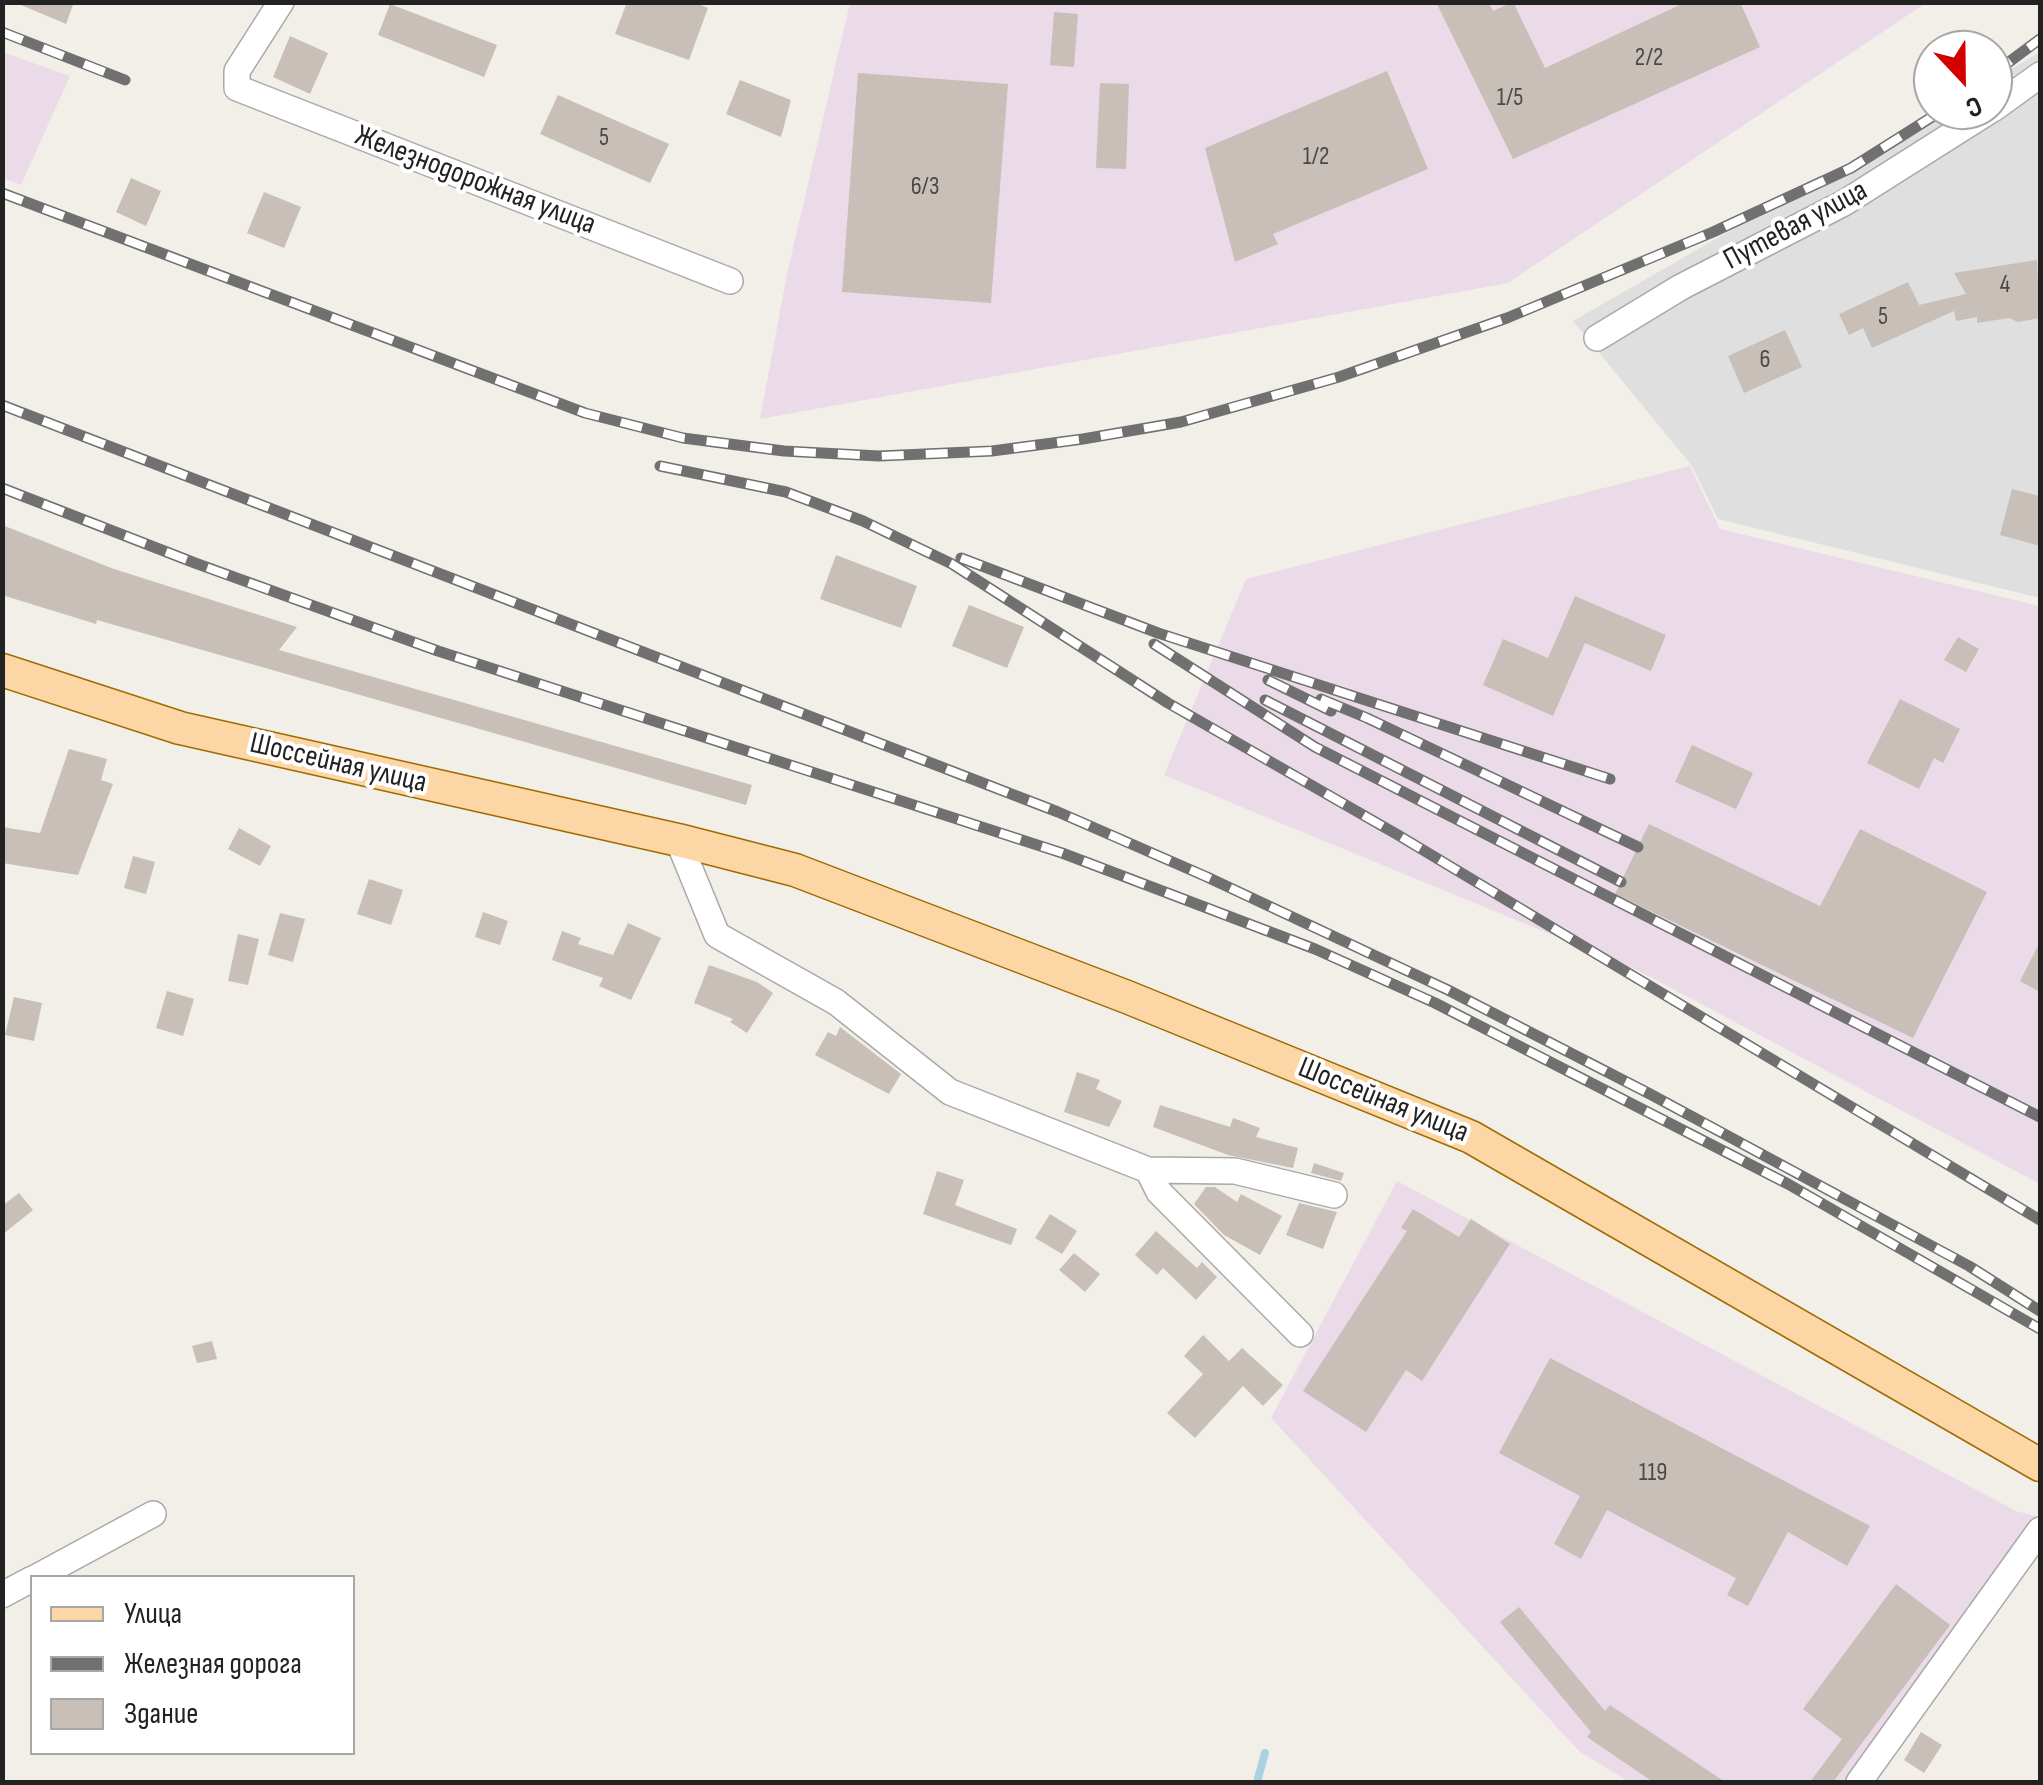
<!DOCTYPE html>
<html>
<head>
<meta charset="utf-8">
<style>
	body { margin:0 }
	#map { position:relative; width:2043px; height:1785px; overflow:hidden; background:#f2efe9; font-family:"Sofia Sans Condensed",sans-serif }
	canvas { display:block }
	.frame { position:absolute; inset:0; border:5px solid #222; pointer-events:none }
	.legend { position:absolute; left:30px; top:1575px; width:325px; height:180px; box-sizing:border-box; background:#fff; border:2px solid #a7a7a7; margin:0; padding:12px 18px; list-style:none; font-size:30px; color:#222 }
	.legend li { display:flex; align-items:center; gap:20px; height:50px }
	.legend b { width:50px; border:2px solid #a7a7a7 }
	.north { position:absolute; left:1913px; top:30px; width:100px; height:100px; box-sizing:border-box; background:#fff; border:2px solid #a7a7a7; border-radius:50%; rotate:158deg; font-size:28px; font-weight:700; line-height:40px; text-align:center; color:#222 }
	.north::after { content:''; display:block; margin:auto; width:35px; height:45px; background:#d40000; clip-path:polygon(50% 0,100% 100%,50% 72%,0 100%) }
</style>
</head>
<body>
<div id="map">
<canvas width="2043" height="1785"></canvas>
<div class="frame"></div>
<ul class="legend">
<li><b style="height:12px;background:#fcd6a4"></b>Улица</li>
<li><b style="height:12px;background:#707070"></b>Железная дорога</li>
<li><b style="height:28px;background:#c7bfb8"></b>Здание</li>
</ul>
<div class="north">С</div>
</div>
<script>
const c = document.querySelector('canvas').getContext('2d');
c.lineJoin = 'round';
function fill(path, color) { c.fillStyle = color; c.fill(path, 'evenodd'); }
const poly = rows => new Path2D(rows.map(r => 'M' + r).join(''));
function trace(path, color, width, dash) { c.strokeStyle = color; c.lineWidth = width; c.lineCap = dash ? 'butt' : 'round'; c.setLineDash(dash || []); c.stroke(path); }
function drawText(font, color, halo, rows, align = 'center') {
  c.font = font + ' "Sofia Sans Condensed",sans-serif'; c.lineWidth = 8; c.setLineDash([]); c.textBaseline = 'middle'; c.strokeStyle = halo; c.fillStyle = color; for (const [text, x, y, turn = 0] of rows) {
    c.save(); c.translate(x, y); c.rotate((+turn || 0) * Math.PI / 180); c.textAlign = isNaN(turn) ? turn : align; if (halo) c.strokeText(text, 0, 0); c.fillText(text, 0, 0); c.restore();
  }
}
const residential = poly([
	[2040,52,2040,598,1718,519,1692,466,1573,321,1940,110,1993,110,1993,80]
]);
const industrial = poly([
	[850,3,1926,3,1508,283,760,419,787,274],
	[2,52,70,76,21,185,3,178],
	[1690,466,1720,529,2040,606,2040,1184,1637,970,1164,775,1246,579],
	[1397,1181,2016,1511,2039,1517,1849,1782,1629,1782,1579,1751,1271,1418]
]);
const stream = poly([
	[1257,1782,1265,1753]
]);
const building = poly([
	[14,2,74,2,66,24],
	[627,2,693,2,708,8,689,60,615,34],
	[1436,2,1488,2,1493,11,1513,2,1545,68,1686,2,1740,2,1760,47,1513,159],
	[390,4,497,45,484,77,378,35],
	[1054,12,1078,14,1074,67,1050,65],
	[290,36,328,53,310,94,273,77],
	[1387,71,1428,169,1273,234,1278,244,1235,262,1205,148],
	[858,73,1008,84,991,303,842,292],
	[740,80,791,100,781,137,726,114],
	[1100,83,1129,84,1126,169,1096,168],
	[558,95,669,144,650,183,540,134],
	[131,178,161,191,146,226,116,212],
	[264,192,301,207,284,248,247,233],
	[2037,260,2040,318,2018,322,2009,318,1977,323,1977,317,1956,321,1954,311,1872,348,1863,328,1849,335,1839,314,1908,282,1919,305,1966,294,1954,273],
	[1785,330,1802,367,1744,393,1728,356],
	[2012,489,2040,496,2040,546,2000,535],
	[2,525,114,569,297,627,279,650,752,785,746,805,97,620,96,624,2,595],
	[836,555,917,586,901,628,820,599],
	[1575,596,1666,635,1651,671,1585,643,1553,716,1483,685,1503,639,1548,658],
	[969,605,1024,627,1007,668,952,646],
	[1958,637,1979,649,1966,672,1944,660],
	[1900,699,1960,729,1943,763,1934,758,1919,789,1867,763],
	[1692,745,1753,773,1736,809,1675,782],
	[69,749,107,759,101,780,113,784,78,875,2,863,2,827,40,833],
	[1649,824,1820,906,1860,829,1987,892,1913,1038,1615,894],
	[239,828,271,846,260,866,228,849],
	[133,856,155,862,146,894,124,888],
	[369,879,403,890,391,925,357,914],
	[483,912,508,921,500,945,475,937],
	[280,913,305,919,293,962,268,955],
	[628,923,661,938,631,1000,599,986,603,978,552,960,562,931,581,938,578,944,613,955],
	[238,934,259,939,248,985,228,981],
	[2040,942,2040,992,2020,981],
	[709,965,757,982,773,993,747,1033,730,1022,733,1019,694,1003],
	[167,991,194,999,183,1036,156,1028],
	[14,997,42,1003,34,1041,5,1035],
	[840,1027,901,1074,889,1094,815,1055,828,1032,836,1036],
	[1077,1072,1100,1080,1096,1089,1122,1101,1109,1127,1064,1112],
	[1160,1105,1230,1127,1233,1118,1260,1128,1256,1137,1298,1148,1293,1168,1228,1155,1153,1127],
	[1314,1163,1344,1173,1341,1181,1311,1173],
	[937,1171,964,1180,955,1205,1017,1229,1011,1245,923,1214],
	[1206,1187,1215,1187,1237,1202,1241,1194,1282,1216,1260,1255,1224,1235,1194,1204],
	[19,1193,33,1210,2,1235,2,1206],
	[1299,1203,1337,1212,1323,1249,1286,1235],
	[1413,1209,1459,1237,1471,1219,1510,1244,1422,1381,1406,1370,1366,1432,1303,1391,1407,1231,1401,1228],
	[1050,1214,1077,1231,1062,1254,1035,1238],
	[1156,1231,1197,1268,1202,1262,1217,1277,1196,1300,1163,1268,1157,1275,1135,1255],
	[1074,1253,1100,1274,1085,1292,1059,1270],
	[1203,1335,1229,1361,1242,1348,1283,1385,1263,1406,1243,1386,1195,1438,1167,1413,1203,1374,1184,1356],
	[212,1341,217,1359,197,1363,192,1346],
	[1550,1358,1870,1526,1847,1566,1788,1532,1748,1606,1727,1595,1736,1578,1607,1510,1581,1559,1554,1544,1580,1496,1499,1453],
	[1896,1584,1950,1625,1833,1782,1810,1782,1842,1739,1803,1709],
	[1519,1607,1605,1711,1610,1705,1725,1782,1653,1782,1587,1737,1591,1732,1500,1622],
	[1921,1732,1942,1745,1924,1773,1904,1760]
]);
const minor = poly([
	[281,2,237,71,237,88,730,281],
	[1993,109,2040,75],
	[1597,338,1681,287,1844,203,1991,110],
	[678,840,717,935,836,1002,950,1092,1148,1170,1235,1171,1334,1195],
	[1148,1170,1159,1192,1300,1334],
	[35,1578,153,1514],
	[2,1595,32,1579],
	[1859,1782,2040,1530]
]);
const major = poly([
	[2,670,180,728,678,840,795,870,1127,997,1471,1137,2040,1465]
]);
const rail = poly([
	[2,32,125,80],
	[1993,74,2040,39],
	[2,193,585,413,683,438,784,451,879,456,992,451,1083,439,1181,422,1339,377,1507,318,1713,232,1851,168,1943,110],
	[2,405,1058,812,1207,877,1448,990,1650,1094,1969,1266,2040,1311],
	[660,466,786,492,863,521,952,564,1168,703,1398,835,2040,1220],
	[2,488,195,563,438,651,1062,853,1315,949,1435,1003,1788,1184,2040,1329],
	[961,558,1158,633,1610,779],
	[1154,644,1315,747,2040,1117],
	[1268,680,1331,711],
	[1321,699,1367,718,1638,847],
	[1265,700,1621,882]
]);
const numberNames = [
	["2/2",1649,59],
	["1/5",1510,99],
	["5",604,139],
	["1/2",1316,158],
	["6/3",925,188],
	["4",2005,286],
	["5",1883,318],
	["6",1765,361],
	["119",1653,1474]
];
const streetNames = [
	["Железнодорожная улица",475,181,21],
	["Путевая улица",1796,226,-28],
	["Шоссейная улица",338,764,13],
	["Шоссейная улица",1383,1101,22]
];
fill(residential, '#e0dfdf');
fill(industrial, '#ebdbe8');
trace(stream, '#aad3df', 8);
fill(building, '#c7bfb8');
trace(minor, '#a9a9a9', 28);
trace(major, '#a06b00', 35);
trace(minor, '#fff', 25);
trace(major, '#fcd6a4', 32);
trace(rail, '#707070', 11);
trace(rail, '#fff', 8, [22]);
drawText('25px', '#4b4948', null, numberNames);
drawText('30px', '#222', '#fff', streetNames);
</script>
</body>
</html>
